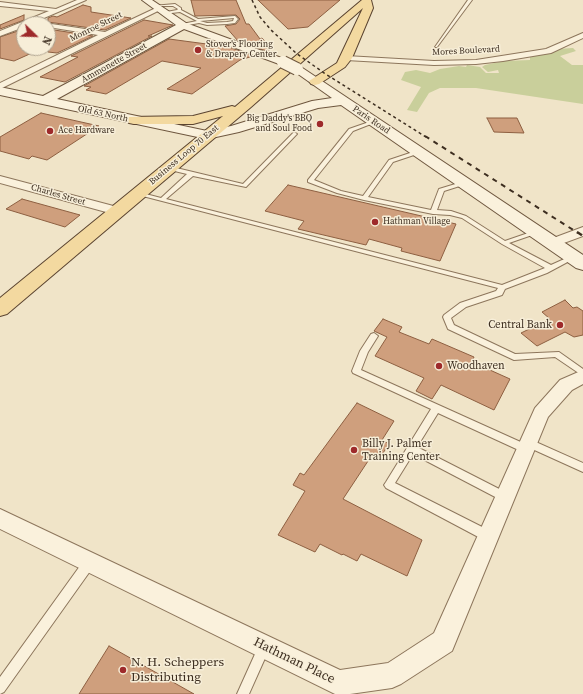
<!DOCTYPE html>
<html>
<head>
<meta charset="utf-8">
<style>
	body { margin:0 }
	#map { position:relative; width:583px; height:694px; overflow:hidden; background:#f0e4c8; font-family:"Source Serif 4",serif }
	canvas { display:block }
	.north { position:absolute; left:16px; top:16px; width:40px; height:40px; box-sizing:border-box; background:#f7eed8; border:1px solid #ada18e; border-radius:50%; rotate:113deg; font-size:11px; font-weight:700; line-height:16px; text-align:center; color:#3d2e20 }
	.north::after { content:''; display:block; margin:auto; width:14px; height:18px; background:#9e2a2b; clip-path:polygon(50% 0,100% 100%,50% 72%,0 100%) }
</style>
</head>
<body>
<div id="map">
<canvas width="583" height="694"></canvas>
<div class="north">N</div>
</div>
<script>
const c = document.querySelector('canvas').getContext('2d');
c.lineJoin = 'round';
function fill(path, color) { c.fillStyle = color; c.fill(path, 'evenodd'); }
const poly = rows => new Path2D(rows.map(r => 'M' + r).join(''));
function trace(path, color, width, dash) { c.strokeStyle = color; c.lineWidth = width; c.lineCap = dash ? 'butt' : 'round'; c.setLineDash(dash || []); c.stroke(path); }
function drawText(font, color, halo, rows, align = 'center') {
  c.font = font + ' "Source Serif 4",serif'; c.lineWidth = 3; c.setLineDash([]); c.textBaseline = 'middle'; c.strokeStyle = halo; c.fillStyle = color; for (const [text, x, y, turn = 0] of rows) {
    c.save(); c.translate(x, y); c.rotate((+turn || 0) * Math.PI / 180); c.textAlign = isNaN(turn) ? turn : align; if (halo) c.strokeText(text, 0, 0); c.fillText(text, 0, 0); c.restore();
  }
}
const green = poly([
	[573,48,576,51,560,56,572,65,583,65,583,104,476,88,440,88,429,93,417,112,407,110,421,87,401,80,405,72,416,70,430,73,440,69,459,66,466,67,467,65,480,67,486,73,499,73,498,70,488,72,482,67,485,65,504,61,530,60,530,56,556,49]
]);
const building = poly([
	[191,0,236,0,246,24,249,24,260,39,262,38,272,49,266,51,238,41,225,26,236,24,240,19,236,15,195,16,191,0],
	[258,0,340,0,308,27,288,29,258,0],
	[83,5,91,7,91,12,131,18,105,30,48,22,48,18,53,16,57,17,83,5],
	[24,15,24,20,0,29,0,25,24,15],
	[144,20,173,25,148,36,152,36,65,82,40,77,78,57,71,56,144,20],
	[24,29,24,48,43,48,14,61,0,58,0,37,24,29],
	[48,29,93,36,57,53,48,52,48,29],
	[169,39,229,47,253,56,240,60,192,94,167,89,201,68,162,61,106,94,86,90,91,87,84,86,169,39],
	[41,113,99,126,47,160,32,156,29,159,0,151,0,137,41,113],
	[487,118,517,118,524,133,494,132,487,118],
	[288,185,456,224,440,261,401,251,402,248,369,239,366,245,298,229,304,221,265,211,288,185],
	[22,199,80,215,65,227,6,209,22,199],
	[565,300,573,308,577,307,583,311,583,335,574,337,565,332,537,346,521,333,550,319,542,312,565,300],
	[383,319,402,327,399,332,429,344,432,339,474,357,472,362,510,379,494,410,441,385,432,399,416,391,424,378,375,356,387,337,374,331,383,319],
	[357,403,394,421,382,440,389,444,379,459,372,455,343,499,422,540,407,576,361,554,357,561,343,554,342,555,320,544,315,552,278,535,305,491,293,485,300,473,304,475,357,403],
	[109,646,194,694,79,694,109,646]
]);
const lane = poly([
	[468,0,472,0,437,47,435,47,468,0],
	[175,4,181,8,181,10,198,19,235,16,238,19,235,23,227,24,207,25,199,23,183,26,182,24,197,21,180,12,163,14,161,13,177,10,178,9,173,6,153,6,175,4],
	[234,18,233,21,227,22,207,23,200,21,234,18],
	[372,121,376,122,353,131,314,180,341,191,363,196,389,160,416,151,420,151,420,153,393,162,368,197,431,210,439,189,462,182,466,182,466,184,444,191,437,210,451,211,466,216,505,241,534,231,538,231,538,233,509,243,551,265,571,256,575,256,575,258,547,273,505,289,502,295,466,307,451,318,454,325,515,354,559,352,583,369,583,376,555,357,514,360,448,329,443,317,444,315,460,303,496,291,498,288,135,194,138,192,161,198,187,174,166,169,165,168,168,166,243,184,294,132,297,134,296,135,246,187,193,176,166,199,502,285,545,268,502,244,462,218,450,215,433,214,364,200,337,193,308,182,308,180,349,129,372,121],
	[374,333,378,336,368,352,361,370,525,444,526,440,529,439,583,463,583,472,530,448,529,452,526,453,523,452,438,413,417,447,509,494,510,497,509,500,505,502,501,500,413,454,395,483,492,532,493,536,492,540,488,541,484,540,386,488,384,485,386,482,431,409,353,373,352,371,360,351,371,334,374,333],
	[89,558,93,559,94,563,93,567,4,692,0,694,0,677,85,559,89,558],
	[264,641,268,643,270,647,249,694,237,694,260,643,264,641]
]);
const street = poly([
	[77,0,86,0,30,24,24,24,24,27,0,36,0,31,49,11,0,6,0,2,56,9,77,0],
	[158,7,161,9,160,10,0,89,0,83,98,35,48,27,48,24,45,23,105,32,158,7],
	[583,33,583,38,551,53,503,61,476,64,434,65,346,60,342,58,346,56,434,61,476,60,546,49,583,33],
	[0,176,121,208,123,211,121,214,117,215,0,183,0,176],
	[583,227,583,236,553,247,548,246,546,243,548,240,583,227],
	[583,370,583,384,572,390,548,417,452,651,401,684,392,688,350,694,335,694,0,529,0,509,340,670,388,663,434,633,535,408,560,380,583,370]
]);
const secondary = poly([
	[142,0,152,0,186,23,287,60,289,62,283,65,279,64,184,29,57,99,207,131,231,126,312,101,332,98,291,69,293,67,301,67,583,255,583,270,576,268,341,105,318,108,239,132,207,139,0,95,0,87,43,96,176,25,142,0]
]);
const primary = poly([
	[362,0,371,0,373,8,352,58,345,67,319,84,315,85,311,84,309,81,337,63,363,8,251,107,7,314,0,316,0,298,223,116,193,124,134,124,129,123,127,120,129,117,193,116,232,106,235,107,362,0]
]);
const railFar2 = poly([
	[252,0,260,17,271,30,296,53,324,73,426,137]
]);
const railFar1 = poly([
	[425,136,578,233]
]);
const rail = poly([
	[577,232,583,236]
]);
const secondaryBridge = poly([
	[283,62,297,69]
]);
const markers = [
	[198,50,4,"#9e2a2b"],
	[320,124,4,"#9e2a2b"],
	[50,131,4,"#9e2a2b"],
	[375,222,4,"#9e2a2b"],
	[560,325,4,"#9e2a2b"],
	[439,366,4,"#9e2a2b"],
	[354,450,4,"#9e2a2b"],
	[123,670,4,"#9e2a2b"]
];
const farStreetnames = [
	["Monroe Street",96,27,-26],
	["Mores Boulevard",466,51,-3],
	["Ammonette Street",114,63,-29],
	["Old 63 North",103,114,12],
	["Paris Road",371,120,34],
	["Business Loop 70 East",184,155,-40],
	["Charles Street",58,195,16]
];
const farPoinames = [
	["Stover's Flooring",206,45],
	["& Drapery Center",206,55],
	["Big Daddy's BBQ",312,119,"right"],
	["and Soul Food",312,129,"right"],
	["Ace Hardware",58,131],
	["Hathman Village",383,222]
];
const poiNames = [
	["Central Bank",552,325,"right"],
	["Woodhaven",447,366],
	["Billy J. Palmer",362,444],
	["Training Center",362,457]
];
const nearStreetnames = [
	["Hathman Place",294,661,26]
];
const nearPoinames = [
	["N. H. Scheppers",131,663],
	["Distributing",131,678]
];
fill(green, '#c9cf9b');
fill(building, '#cf9f7d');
trace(building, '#8d5f41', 1);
trace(lane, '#8d765c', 2);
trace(street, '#8d765c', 2);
trace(secondary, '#6f573f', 2);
trace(primary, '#5b4430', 2);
fill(lane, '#faf1dc');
fill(street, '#faf1dc');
fill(secondary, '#faf1dc');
fill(primary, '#f3d9a0');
trace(railFar2, '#3d2e20', 1.5, [3, 3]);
trace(railFar1, '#3d2e20', 2, [5, 5]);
trace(rail, '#3d2e20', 2.5, [6, 6]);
trace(secondaryBridge, '#6f573f', 14, []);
trace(secondaryBridge, '#faf1dc', 12);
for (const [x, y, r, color] of markers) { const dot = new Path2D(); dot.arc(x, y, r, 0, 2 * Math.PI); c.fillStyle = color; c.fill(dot); trace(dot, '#f7eed8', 1.5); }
drawText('9px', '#3d2e20', '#f7eed8', farStreetnames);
drawText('9px', '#3d2e20', '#f7eed8', farPoinames, 'left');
drawText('11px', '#3d2e20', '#f7eed8', poiNames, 'left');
drawText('13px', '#3d2e20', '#f7eed8', nearStreetnames);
drawText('13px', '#3d2e20', '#f7eed8', nearPoinames, 'left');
</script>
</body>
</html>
